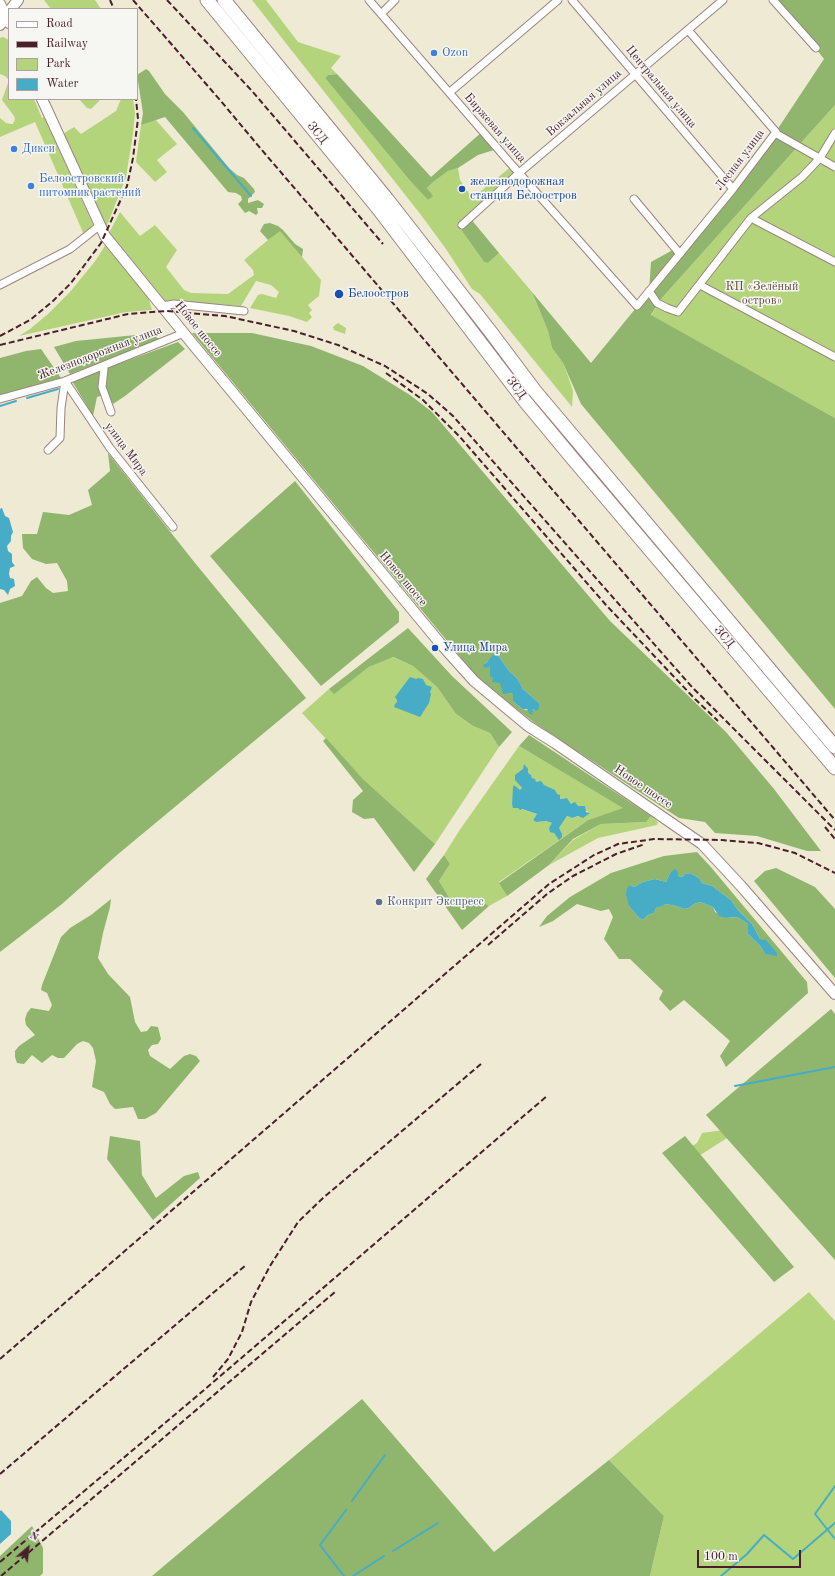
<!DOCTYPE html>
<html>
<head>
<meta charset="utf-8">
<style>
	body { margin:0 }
	#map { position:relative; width:835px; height:1576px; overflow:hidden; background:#eeead4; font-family:"Old Standard TT",serif }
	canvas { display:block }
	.legend { position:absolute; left:8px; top:8px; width:130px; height:92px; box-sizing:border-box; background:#f6f6f2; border:1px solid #b1a0a2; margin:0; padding:5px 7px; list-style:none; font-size:12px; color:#4a1f2b }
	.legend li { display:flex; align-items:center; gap:8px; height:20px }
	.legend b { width:20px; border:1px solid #b1a0a2 }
	.north { position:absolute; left:8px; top:1528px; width:40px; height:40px; -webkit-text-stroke:3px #f6f6f2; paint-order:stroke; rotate:28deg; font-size:11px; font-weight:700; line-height:16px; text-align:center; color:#4a1f2b }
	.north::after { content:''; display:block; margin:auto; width:14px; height:18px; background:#4a1f2b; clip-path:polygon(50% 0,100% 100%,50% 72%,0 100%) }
	.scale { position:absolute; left:697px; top:1550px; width:104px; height:18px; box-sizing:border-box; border:2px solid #4a1f2b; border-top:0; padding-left:5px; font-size:12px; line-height:14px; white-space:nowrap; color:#4a1f2b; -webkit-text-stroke:3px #f6f6f2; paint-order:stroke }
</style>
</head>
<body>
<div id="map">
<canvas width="835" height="1576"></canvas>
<ul class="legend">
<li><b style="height:5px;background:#fff"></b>Road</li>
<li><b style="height:5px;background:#4a1f2b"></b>Railway</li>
<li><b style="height:11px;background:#b4d47c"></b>Park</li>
<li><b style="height:11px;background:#47acc6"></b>Water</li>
</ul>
<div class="north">N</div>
<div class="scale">100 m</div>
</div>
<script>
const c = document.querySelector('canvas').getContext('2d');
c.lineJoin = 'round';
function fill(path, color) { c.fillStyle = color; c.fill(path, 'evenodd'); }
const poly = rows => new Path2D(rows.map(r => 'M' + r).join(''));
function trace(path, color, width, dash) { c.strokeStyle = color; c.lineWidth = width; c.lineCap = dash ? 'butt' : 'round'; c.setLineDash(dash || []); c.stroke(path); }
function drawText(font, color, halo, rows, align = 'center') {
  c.font = font + ' "Old Standard TT",serif'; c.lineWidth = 3; c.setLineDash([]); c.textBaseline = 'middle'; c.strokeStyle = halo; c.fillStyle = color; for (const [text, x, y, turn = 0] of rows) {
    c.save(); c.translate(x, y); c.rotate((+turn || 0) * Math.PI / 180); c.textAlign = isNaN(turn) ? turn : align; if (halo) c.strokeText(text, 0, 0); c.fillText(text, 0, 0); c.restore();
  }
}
const green = poly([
	[44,0,95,0,101,9,51,9],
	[252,0,266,0,298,42,341,56,331,68,337,74,328,75,325,78,411,182,428,200,432,196,427,188,432,183,448,171,458,168,460,180,472,198,512,166,519,173,463,225,462,231,484,262,488,263,499,253,532,292,548,331,552,348,563,363,568,376,573,391,572,407,480,294,472,289,446,249,421,215],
	[3,37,9,40,9,99,34,99,42,118,44,117,95,229,85,237,35,122,0,137,0,118,6,123,11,124,13,124,15,119,14,116,2,100,9,80,5,76,0,74,0,38],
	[79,99,101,99,91,109,87,108],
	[121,99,133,99,135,113,133,134,126,177,106,228,63,134,74,127,81,134,116,111],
	[835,105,835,418,651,316,661,299],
	[155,119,177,144,157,160,167,172,155,182,136,162,141,125],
	[120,212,140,236,155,225,177,250,166,267,184,290,191,293,228,294,254,275,253,270,244,260,280,230,321,280,319,296,308,305,312,310,309,313,312,317,307,322,289,316,250,308,258,295,262,294,276,298,279,292,271,285,256,281,241,306,173,301,166,302,109,233],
	[106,244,148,296,152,310,126,312,19,336,30,329,48,314,70,292,96,260],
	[338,323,346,328,345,334,334,330,333,327],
	[392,657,413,666,437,687,456,714,473,726,490,733,499,747,435,844,363,779,302,713,329,689,334,693,369,667],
	[519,746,624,808,588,820,499,882,507,896,489,906,480,900,450,899,439,881,450,864,444,855,459,831],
	[524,769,536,782,557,794,559,799,567,798,571,804,578,806,590,813,572,818,567,816,559,828,559,839,554,833,552,823,546,821,536,822,533,820,537,814,518,808,512,804,514,786,520,791,522,788,518,783,516,777],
	[651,816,658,822,657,825,598,838,549,865,573,840,601,824,646,822],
	[737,1128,743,1137,727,1138,691,1161,687,1149,697,1143,702,1133],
	[809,1292,835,1321,835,1576,650,1576,664,1516,609,1460]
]);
const forest = poly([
	[778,0,835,0,835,105,661,299,651,315,835,418,835,709,581,404,563,363,552,348,548,331,532,292,591,363,649,292,651,262,691,240,773,136,824,59],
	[146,69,149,71,165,94,183,112,229,168,237,175,244,178,254,189,255,192,248,199,248,203,258,200,264,204,262,208,257,208,258,213,256,215,249,211,245,213,238,204,242,200,241,196,236,193,228,192,165,117,141,125,143,113,137,75],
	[337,74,431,177,483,131,494,150,478,155,458,168,448,171,432,183,427,188,433,196,428,200,411,182,325,78,328,75],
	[470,218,499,253,488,263,484,262,462,231,463,225],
	[270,223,278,226,283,230,295,244,303,249,302,257,280,231,268,240,260,231,264,224],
	[156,333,159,340,70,374,54,347,76,341],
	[192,333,252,333,311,346,363,366,410,395,432,412,610,621,726,732,774,789,821,851,807,851,757,836,715,833,705,822,679,818,536,724,510,704,477,677],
	[497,654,510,672,517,678,523,689,539,703,532,711,522,709,513,701,513,694,509,693,501,683,490,675,490,666,484,664],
	[178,342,185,349,125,396,113,404,107,394,97,397,93,416,72,381],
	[41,349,61,378,0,395,0,358,26,351],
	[108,453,195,563,306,698,117,855,62,904,0,952,0,603,22,596,31,581,37,577,46,588,53,593,68,591,67,581,57,563,46,564,32,559,23,548,22,534,37,534,43,512,69,515,92,505,88,490,110,471],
	[295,481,399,612,399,622,321,686,210,556],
	[408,628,452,676,512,732,499,747,490,733,473,726,456,714,437,687,413,666,393,657,369,667,334,694,329,689],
	[529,735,651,816,646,822,601,824,573,839,549,865,507,896,499,883,588,820,623,808,519,746],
	[326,738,363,779,435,844,414,872,374,818,364,819,352,812,353,800,363,791,323,741],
	[697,852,710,866,807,982,808,993,726,1067,720,1056,730,1041,684,1000,670,1011,659,999,663,991,630,959,619,959,604,939,613,917,609,909,601,911,577,904,553,921,539,927,547,916,570,897,611,873,664,856],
	[678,872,678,876,682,877,685,874,690,873,699,878,702,883,712,886,731,900,737,909,752,924,760,939,763,940,765,954,761,947,748,934,748,924,742,920,737,917,726,918,715,912,713,907,700,902,694,904,689,908,684,909,676,906,666,904,656,908,654,913,648,915,643,920,639,918,629,906,630,885,634,887,643,882,655,879,666,882,670,873],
	[444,855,450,864,439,881,450,899,480,900,489,906,462,930,426,879],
	[776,868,815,887,835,909,835,978,754,881,765,871],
	[111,899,110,907,103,933,98,958,108,974,130,997,135,1022,141,1032,147,1031,151,1026,158,1027,161,1039,158,1044,152,1045,148,1050,150,1056,170,1069,184,1056,190,1054,196,1056,200,1061,156,1113,145,1119,138,1119,133,1107,115,1109,110,1104,104,1092,92,1087,96,1061,93,1048,89,1043,83,1041,77,1044,64,1058,58,1058,52,1055,42,1063,32,1055,24,1064,17,1063,15,1057,15,1051,19,1046,35,1035,26,1025,25,1019,27,1013,31,1008,49,1011,52,1005,47,993,41,990,42,985,61,937,70,928,91,915],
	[831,1009,835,1014,835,1260,706,1115],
	[110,1136,140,1141,142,1175,156,1198,184,1176,198,1172,200,1178,153,1220,107,1159],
	[685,1136,794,1267,774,1282,662,1153],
	[362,1399,494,1552,609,1460,664,1516,650,1576,152,1576],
	[32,1526,43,1548,43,1573,40,1576,0,1576,0,1556]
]);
const water = poly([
	[2,508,5,516,9,518,13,532,11,536,11,541,7,546,8,551,12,554,12,562,15,566,10,568,9,574,10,578,14,579,15,586,10,589,8,595,4,590,0,589,0,509],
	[497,654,510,672,517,678,523,689,539,703,539,708,537,711,533,709,532,715,530,714,527,709,522,709,513,701,513,694,509,693,503,694,500,683,492,682,493,678,490,676,490,666,486,668,483,666,484,664,487,662,493,655],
	[410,677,416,679,418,678,423,679,426,685,432,687,430,692,431,694,429,703,420,717,394,707,395,704,397,702,397,700,395,697],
	[524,764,528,769,528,773,531,775,532,778,535,779,536,782,541,781,544,785,555,790,557,794,560,795,560,799,567,798,571,804,575,802,578,806,585,806,586,812,590,813,583,818,578,816,572,818,567,816,559,828,562,834,562,837,559,840,554,833,550,832,549,828,552,823,546,821,536,822,533,820,537,814,522,809,520,810,518,808,513,808,512,804,513,787,514,785,520,790,522,788,515,780,515,775,523,769],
	[675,869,678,872,678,876,682,877,685,874,690,873,699,878,702,883,712,886,731,900,737,909,752,924,760,939,766,940,777,953,777,956,765,954,761,947,748,934,748,924,742,920,737,917,726,918,719,916,713,907,700,902,694,904,689,908,684,909,676,906,666,904,662,906,656,908,654,913,648,915,643,920,639,918,629,906,626,894,627,888,630,885,634,887,643,882,655,879,666,882,670,873],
	[1,1510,11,1521,11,1534,0,1544,0,1511]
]);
const stream = poly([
	[193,128,251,196],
	[27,398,58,389],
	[0,406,16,401],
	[735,1086,835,1067],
	[835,1486,815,1514,835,1539],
	[352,1501,385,1455],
	[393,1551,438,1523],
	[344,1576,320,1545,346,1510],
	[353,1576,384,1556],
	[721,1576,747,1554,764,1535,793,1559,835,1523]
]);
const street = poly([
	[369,0,511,164,637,306,733,189,776,132,688,30],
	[572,0,733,189],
	[773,0,816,48],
	[381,14,395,0],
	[450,92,558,0],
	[775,133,835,167],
	[634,199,680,254],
	[751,218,835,262],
	[462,225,519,173,723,0],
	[0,285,70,249,99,226],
	[700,285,835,357],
	[649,291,657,303,667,308,678,312,751,218,802,177,820,158,835,133],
	[162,306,174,304,244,311],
	[103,366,104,369,102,387,111,412],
	[65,381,110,448,173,527],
	[0,399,65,381,184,333],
	[48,450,60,438,61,408,65,381]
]);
const secondary = poly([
	[0,4,9,23],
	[11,9,18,0],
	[0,25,9,12],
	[42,99,105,236,191,342,440,643,474,681,528,726,555,743,702,844,741,886,835,994]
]);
const highway = poly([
	[207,0,377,207,524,400,573,459,835,768],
	[224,0,387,199,490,331,535,391,835,747]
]);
const rail = poly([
	[110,0,114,9],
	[133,0,220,100,261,149,835,820],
	[167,0,252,91,383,244],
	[0,336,30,320,53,301,71,283,101,243,127,186,133,158,138,119,136,99],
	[0,345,128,314,166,311,225,316,294,331,338,345,385,366,428,394,453,416,692,687,835,830],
	[386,373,423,400,460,437,606,605,695,699,718,721],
	[825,827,835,839],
	[488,945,547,894,573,876,616,854,645,844],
	[0,1359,549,884,594,855,618,844,654,839,722,840,758,843,795,853,835,873],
	[213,1377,228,1359,242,1332,251,1302,270,1266,298,1222,323,1198,481,1064],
	[0,1474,246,1265],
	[0,1562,197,1396,547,1096],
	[1,1576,335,1292]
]);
const markers = [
	[434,53,4,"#3f7fe0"],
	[14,149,4,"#3f7fe0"],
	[31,186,4,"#3f7fe0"],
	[462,189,4,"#1a4fb4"],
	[339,294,5,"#1a4fb4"],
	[435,648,4,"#1a4fb4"],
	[379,902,4,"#5c6f8a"]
];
const shopNames = [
	["Ozon",442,53],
	["Дикси",22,149],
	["Белоостровский",39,179],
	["питомник растений",39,193]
];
const streetNames = [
	["Центральная улица",661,87,50],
	["Вокзальная улица",584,103,-41],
	["Биржевая улица",495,128,49],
	["ЗСД",317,133,51],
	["Лесная улица",740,160,-53],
	["Новое шоссе",198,329,51],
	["Железнодорожная улица",100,353,-21],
	["ЗСД",516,388,53],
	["улица Мира",126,449,53],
	["Новое шоссе",403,579,50],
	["ЗСД",724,637,50],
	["Новое шоссе",643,787,34]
];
const transitNames = [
	["железнодорожная",470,182],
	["станция Белоостров",470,196],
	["Белоостров",348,294],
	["Улица Мира",443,648]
];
const parkNames = [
	["КП «Зелёный",762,287],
	["остров»",762,301]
];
const serviceNames = [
	["Конкрит Экспресс",387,902]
];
fill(green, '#b4d47c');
fill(forest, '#8fb66c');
fill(water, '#47acc6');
trace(stream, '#47acc6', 2);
trace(street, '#9c8480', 9);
trace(secondary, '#9c8480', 12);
trace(highway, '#9c8480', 15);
trace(street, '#fff', 7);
trace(secondary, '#fff', 10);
trace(highway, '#fff', 13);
trace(rail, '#4a1f2b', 2, [6, 3]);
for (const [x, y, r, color] of markers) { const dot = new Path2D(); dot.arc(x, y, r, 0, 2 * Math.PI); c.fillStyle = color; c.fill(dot); trace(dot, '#f6f6f2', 1.5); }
drawText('12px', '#366cbe', '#f6f6f2', shopNames, 'left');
drawText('12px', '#4a1f2b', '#f6f6f2', streetNames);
drawText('12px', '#164399', '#f6f6f2', transitNames, 'left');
drawText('12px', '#644c3f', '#f6f6f2', parkNames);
drawText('12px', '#4e5e75', '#f6f6f2', serviceNames, 'left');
</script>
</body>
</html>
